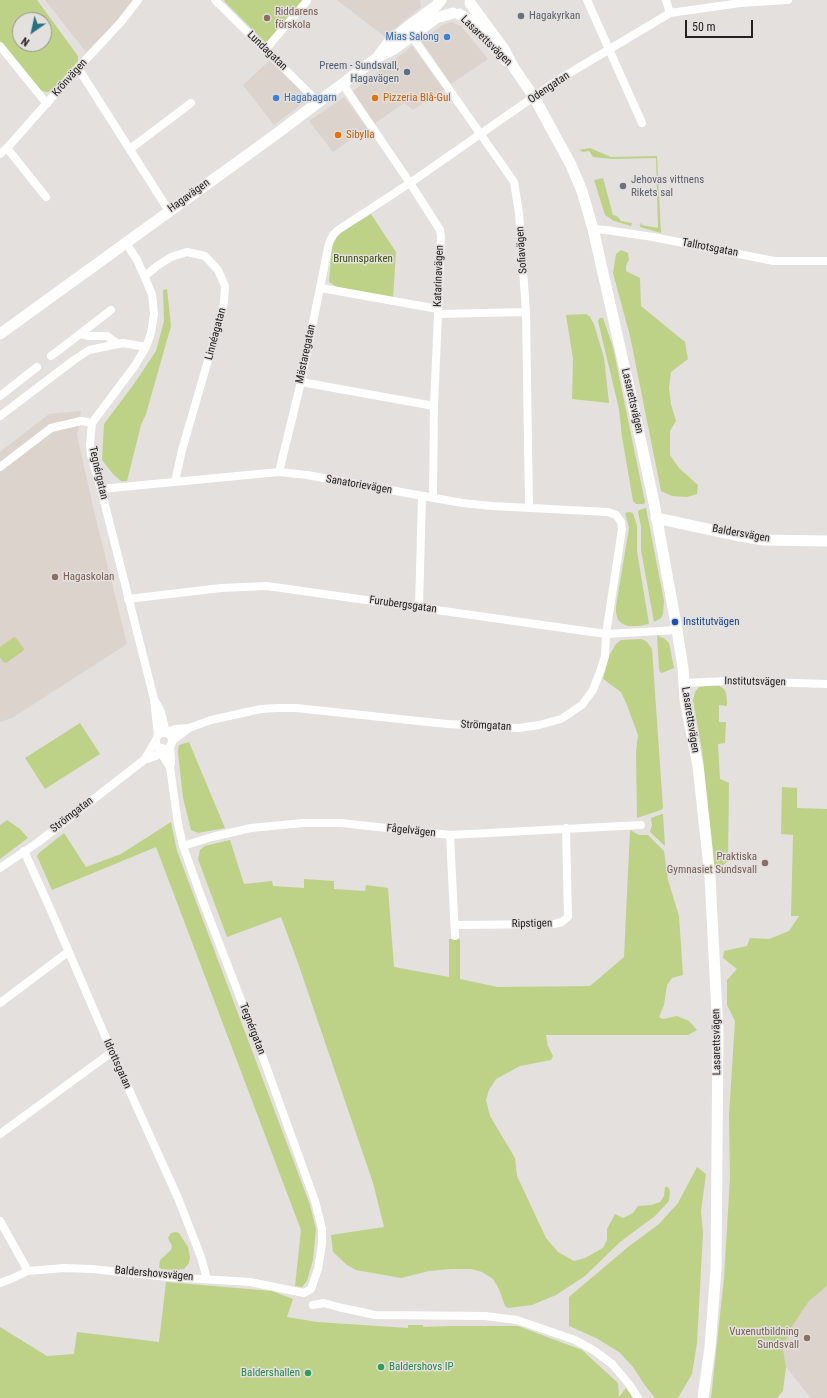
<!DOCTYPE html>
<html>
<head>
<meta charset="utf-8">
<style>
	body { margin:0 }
	#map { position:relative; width:827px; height:1398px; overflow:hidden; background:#e3e0de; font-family:"Roboto Condensed",sans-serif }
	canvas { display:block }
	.north { position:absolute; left:12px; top:12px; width:40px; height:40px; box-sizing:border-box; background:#e3e0de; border:1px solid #969492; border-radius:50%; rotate:214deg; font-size:11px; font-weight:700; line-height:16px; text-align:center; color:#232221 }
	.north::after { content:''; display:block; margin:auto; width:14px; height:18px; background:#2a717e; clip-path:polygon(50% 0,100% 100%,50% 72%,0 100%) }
	.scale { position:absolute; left:685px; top:20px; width:68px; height:18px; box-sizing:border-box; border:2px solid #232221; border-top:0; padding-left:5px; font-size:12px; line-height:14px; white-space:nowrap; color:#232221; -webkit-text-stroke:3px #e3e0de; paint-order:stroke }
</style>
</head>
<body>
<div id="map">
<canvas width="827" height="1398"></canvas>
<div class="north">N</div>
<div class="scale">50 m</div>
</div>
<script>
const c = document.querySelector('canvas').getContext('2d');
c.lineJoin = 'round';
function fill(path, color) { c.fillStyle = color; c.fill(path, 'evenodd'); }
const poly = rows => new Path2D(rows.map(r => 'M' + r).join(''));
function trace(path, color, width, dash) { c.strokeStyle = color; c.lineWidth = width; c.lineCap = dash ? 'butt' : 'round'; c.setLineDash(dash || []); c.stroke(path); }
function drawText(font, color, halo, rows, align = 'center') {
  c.font = font + ' "Roboto Condensed",sans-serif'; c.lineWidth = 3; c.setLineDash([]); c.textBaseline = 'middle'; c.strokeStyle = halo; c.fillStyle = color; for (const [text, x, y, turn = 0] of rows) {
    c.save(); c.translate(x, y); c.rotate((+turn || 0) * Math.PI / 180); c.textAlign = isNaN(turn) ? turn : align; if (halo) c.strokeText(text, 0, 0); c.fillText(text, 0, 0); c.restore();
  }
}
const built = poly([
	[45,0,134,0,119,20,86,52],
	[337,0,420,0,421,7,385,37],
	[451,22,461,26,488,59,451,84,421,41,442,25],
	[412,46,444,89,413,110,404,103,374,124,353,91],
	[270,60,306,94,307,98,306,101,274,125,243,85],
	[344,97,367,128,333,152,309,121],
	[81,411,77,435,94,511,127,644,12,718,0,722,0,452,49,414],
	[827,1286,827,1398,811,1398,786,1367,783,1349,791,1328,809,1301]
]);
const green = poly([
	[0,0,37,0,78,56,78,61,52,91,46,92,40,90,0,42],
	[20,20,44,20,44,44,20,44],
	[225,0,305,0,269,41,265,42,224,1],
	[590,148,611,157,657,156,661,233,640,227,641,222,642,225,658,228,656,158,612,159,593,157,589,151,583,152,579,150],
	[603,178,613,215,617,216,621,221,632,223,631,226,614,221,605,215,594,180],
	[371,214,396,252,393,298,337,287,329,282,332,246,336,238,340,233],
	[621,250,628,253,629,259,626,266,626,271,640,278,641,306,685,342,688,359,671,372,669,388,671,404,676,421,670,431,670,455,679,468,698,485,697,494,687,497,672,496,661,491,630,336,613,273,616,254],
	[167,289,171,326,146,414,141,425,127,481,121,481,113,474,102,460,104,424,134,384,156,351,164,321,163,290],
	[586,314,590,317,594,324,604,358,609,403,572,399,573,359,566,315],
	[600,318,603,318,613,347,645,502,644,504,636,504,633,501,622,437,619,409,598,321],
	[646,508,664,601,663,614,661,618,654,622,641,550,641,527,638,512,639,510],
	[629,512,633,513,637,526,637,551,649,624,639,626,628,626,623,624,618,620,616,613,616,606,629,528,625,513],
	[657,635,665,639,669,643,674,668,662,673,660,672,659,669],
	[14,637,16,638,24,649,23,651,6,663,3,662,0,657,0,647],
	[642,639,647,642,652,649,663,808,661,810,637,818,636,752,638,735,627,705,621,692,603,679,609,656,616,644,621,640],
	[718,685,724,689,726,693,727,701,727,706,719,705,719,722,726,722,725,743,718,744,720,779,729,783,728,861,717,870,713,868,713,852,702,751,693,700,695,692,699,687],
	[80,723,100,754,45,789,25,758],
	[189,742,225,828,198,833,191,830,183,798,178,752,179,745],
	[782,787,797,788,797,808,827,809,827,1286,809,1301,791,1328,783,1349,786,1367,783,1391,777,1398,711,1398,724,1278,730,1178,729,1115,735,1021,727,1005,727,980,737,969,723,958,724,951,747,946,750,938,769,939,789,931,799,916,791,916,793,835,781,834],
	[662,814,663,814,665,846,650,832,652,825,651,818],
	[7,820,20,829,28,838,0,859,0,825],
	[171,822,177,851,310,1205,316,1229,313,1260,307,1281,302,1287,295,1286,301,1230,156,847,52,890,37,856,39,853,64,833,86,867,121,854],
	[630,830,639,835,648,835,664,851,668,880,679,916,683,975,672,978,667,985,664,1005,659,1017,663,1019,677,1016,689,1021,697,1030,688,1035,546,1035,548,1046,553,1056,551,1060,520,1066,496,1079,489,1090,486,1100,490,1116,515,1158,517,1176,546,1238,558,1252,574,1261,585,1258,603,1248,607,1240,607,1229,615,1214,623,1218,633,1213,638,1206,651,1205,660,1202,664,1196,665,1187,668,1187,670,1191,669,1201,655,1216,620,1242,585,1276,556,1295,532,1305,508,1308,505,1306,499,1289,493,1279,482,1272,471,1269,451,1269,429,1271,401,1278,356,1270,347,1265,333,1252,331,1235,384,1227,373,1183,298,963,281,917,227,937,198,859,200,850,205,846,230,840,244,884,272,881,273,886,304,888,304,879,334,881,334,889,365,891,366,885,388,888,394,967,449,977,449,939,460,939,460,979,498,987,590,986,624,957],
	[697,1167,706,1174,701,1211,703,1233,697,1343,692,1374,678,1398,655,1398,644,1384,633,1367,619,1352,596,1338,569,1326,569,1297,628,1247,659,1224,678,1203],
	[176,1232,179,1233,188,1247,190,1257,189,1263,184,1269,175,1270,161,1269,159,1267,160,1260,171,1250,172,1246,168,1238,171,1233],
	[166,1282,272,1291,293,1299,287,1317,317,1322,408,1328,408,1325,423,1325,423,1327,451,1326,518,1326,582,1350,618,1383,619,1397,626,1388,633,1398,0,1398,0,1327,47,1356,74,1354,77,1332,159,1342]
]);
const street = poly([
	[215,0,318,102],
	[587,0,642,123],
	[666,0,670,13],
	[409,32,514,182,519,213,526,312,529,508],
	[0,46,47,104],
	[265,50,307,1],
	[78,68,169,211],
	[342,83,410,183,440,230,441,237,438,314,434,406,433,498],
	[7,148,46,197],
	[130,149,191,103],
	[0,154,7,148,78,68,121,22,138,0],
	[593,229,606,230,653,237,774,261,827,261],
	[126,243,137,260,152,294,154,314,151,333,146,347,134,367,92,423,90,445,91,455,101,489,154,699,158,735],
	[145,276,157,266,171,257,187,252,205,256,218,270,225,286,224,302,222,312,182,450,175,482],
	[321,288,438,309],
	[438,314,526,312],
	[80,334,111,310],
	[51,356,80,334,89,336,107,336,118,344],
	[301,382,434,406],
	[0,396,37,367],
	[0,416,74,360,89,350,123,343,146,347],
	[0,467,51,428,81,421,92,423],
	[279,472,301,382,329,243,333,235,338,230,410,183,558,80,670,13,740,3,788,0],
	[101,489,279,472,307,475,462,503,492,506,608,512,616,515,621,522,622,529,606,634,605,656,601,669,593,690,582,705,561,719,539,725,519,728,447,724,296,708,277,708,261,709,211,720,189,728,172,741],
	[128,599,221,588,267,586,606,634,677,630],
	[419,607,422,496],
	[683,683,730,681,827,684],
	[155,701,161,712,166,733,175,729,189,728],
	'156 741a8 8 0 1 1 16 0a8 8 0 1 1-16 0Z',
	[162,748,164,758,170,767],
	[144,760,156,740],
	[450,835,455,936],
	[183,846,212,837,251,828,303,823,341,823,450,835,641,825],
	[24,851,49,906,112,1052,178,1198,201,1257,207,1279],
	[0,868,37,843,144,760,156,756,162,748],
	[455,925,554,924,562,922,568,917,566,828],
	[0,1003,68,952],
	[0,1134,112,1052],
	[0,1221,28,1271],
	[0,1283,11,1279,28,1271,64,1268,92,1269,168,1277,250,1282,304,1293,311,1289,318,1269,322,1244,322,1229,315,1201,258,1044,202,899,183,846,178,824,170,767,171,762,170,746],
	[313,1305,324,1303,338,1307,375,1315,485,1316,517,1320,575,1340,595,1351,612,1364,629,1384,638,1398]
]);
const secondary = poly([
	[470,3,504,49,514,68,534,97,571,165,582,191,593,229,633,405,654,503,677,630,683,668,685,700,698,766,710,877,718,1033,716,1269,710,1347,703,1398],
	[459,14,469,20,507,61],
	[379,55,388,43,406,28,436,6,441,0],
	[0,334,279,132,378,57,394,49,436,18,453,13],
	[656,518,740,536,764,540,827,541]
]);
const markers = [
	[521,16,4,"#6b7280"],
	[267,18,4,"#8d6e63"],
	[447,37,4,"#3f7fe0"],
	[407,72,4,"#5c6f8a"],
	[276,98,4,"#3f7fe0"],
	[375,98,4,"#e8710a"],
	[338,135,4,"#e8710a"],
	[623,186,4,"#6b7280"],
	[55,577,4,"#8d6e63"],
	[675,622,4,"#1a4fb4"],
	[765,863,4,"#8d6e63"],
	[807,1338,4,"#8d6e63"],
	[381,1367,4,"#2e9e5b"],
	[308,1373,4,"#2e9e5b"]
];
const educationNames = [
	["Riddarens",275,12],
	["förskola",275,25],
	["Hagaskolan",63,577],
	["Praktiska",757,857,"right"],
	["Gymnasiet Sundsvall",757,870,"right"],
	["Vuxenutbildning",799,1332,"right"],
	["Sundsvall",799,1345,"right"]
];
const worshipNames = [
	["Hagakyrkan",529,16],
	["Jehovas vittnens",631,180],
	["Rikets sal",631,193]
];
const shopNames = [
	["Mias Salong",439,37],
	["Hagabagarn",284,98,"left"]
];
const streetNames = [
	["Lasarettsvägen",486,41,44],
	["Lundagatan",267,51,44],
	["Krönvägen",70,78,-48],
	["Odengatan",549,88,-34],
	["Hagavägen",189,196,-36],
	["Tallrotsgatan",710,248,11],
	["Sofiavägen",522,250,-94],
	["Katarinavägen",439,276,-88],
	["Linnéagatan",216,334,-75],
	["Mästaregatan",306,354,-78],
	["Lasarettsvägen",632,401,77],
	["Tegnérgatan",98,473,77],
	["Sanatorievägen",359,485,10],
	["Baldersvägen",741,534,10],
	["Furubergsgatan",403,605,8],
	["Institutsvägen",755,682,1],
	["Lasarettsvägen",690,720,81],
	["Strömgatan",486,726,3],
	["Strömgatan",72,815,-38],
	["Fågelvägen",411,831,6],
	["Ripstigen",532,924,-1],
	["Tegnérgatan",252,1029,69],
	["Lasarettsvägen",717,1042,-91],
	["Idrottsgatan",117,1064,66],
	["Baldershovsvägen",154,1274,5]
];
const serviceNames = [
	["Preem - Sundsvall,",399,66],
	["Hagavägen",399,79]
];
const foodNames = [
	["Pizzeria Blå-Gul",383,98],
	["Sibylla",346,135]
];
const parkNames = [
	["Brunnsparken",363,259]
];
const transitNames = [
	["Institutvägen",683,622]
];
const leisureNames = [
	["Baldershovs IP",389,1367],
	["Baldershallen",300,1373,"right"]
];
fill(built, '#dcd3cc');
fill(green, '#bdd287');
trace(street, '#fff', 8);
trace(secondary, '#fff', 11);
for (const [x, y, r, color] of markers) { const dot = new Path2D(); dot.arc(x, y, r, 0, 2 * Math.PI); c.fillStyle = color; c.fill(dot); trace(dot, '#e3e0de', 1.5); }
drawText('11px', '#785e54', '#e3e0de', educationNames, 'left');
drawText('11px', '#5b616d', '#e3e0de', worshipNames, 'left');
drawText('11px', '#366cbe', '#e3e0de', shopNames, 'right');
drawText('11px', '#232221', '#e3e0de', streetNames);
drawText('11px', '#4e5e75', '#e3e0de', serviceNames, 'right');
drawText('11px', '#c56008', '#e3e0de', foodNames, 'left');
drawText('11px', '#414f14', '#e3e0de', parkNames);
drawText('11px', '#164399', '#e3e0de', transitNames, 'left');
drawText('11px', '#27864d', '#e3e0de', leisureNames, 'left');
</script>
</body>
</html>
